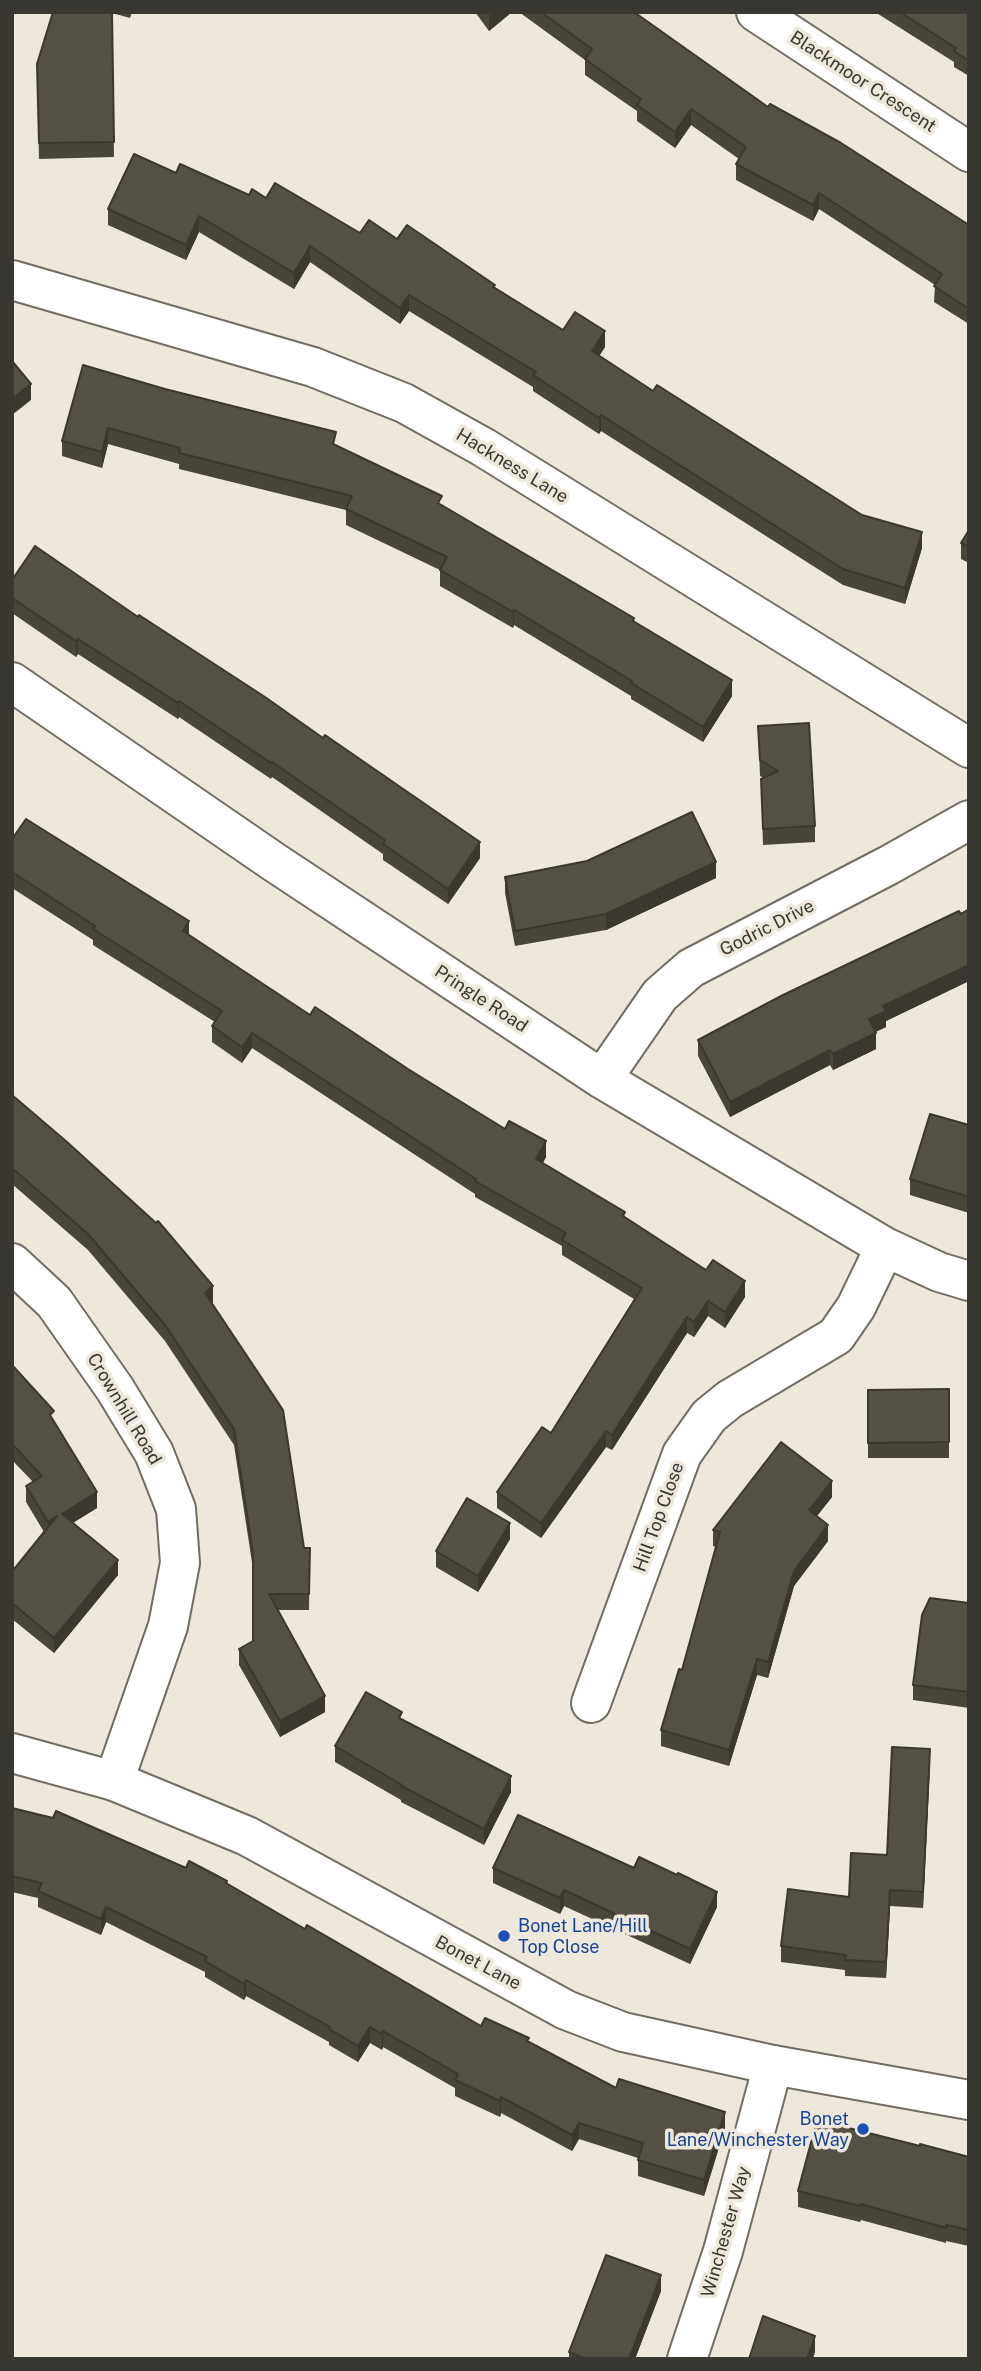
<!DOCTYPE html>
<html>
<head>
<meta charset="utf-8">
<style>
	body { margin:0 }
	#map { position:relative; width:981px; height:2371px; overflow:hidden; background:#ede8db; font-family:"Public Sans",sans-serif }
	canvas { display:block }
	.frame { position:absolute; inset:0; border:14px solid #393732; pointer-events:none }
</style>
</head>
<body>
<div id="map">
<canvas width="981" height="2371"></canvas>
<div class="frame"></div>
</div>
<script>
const c = document.querySelector('canvas').getContext('2d');
c.lineJoin = 'round';
const poly = rows => new Path2D(rows.map(r => 'M' + r).join(''));
function trace(path, color, width, dash) { c.strokeStyle = color; c.lineWidth = width; c.lineCap = dash ? 'butt' : 'round'; c.setLineDash(dash || []); c.stroke(path); }
function fill(path, color) { c.fillStyle = color; c.fill(path, 'evenodd'); }
function drawText(font, color, halo, rows, align = 'center') {
  c.font = font + ' "Public Sans",sans-serif'; c.lineWidth = 7; c.setLineDash([]); c.textBaseline = 'middle'; c.strokeStyle = halo; c.fillStyle = color; for (const [text, x, y, turn = 0] of rows) {
    c.save(); c.translate(x, y); c.rotate((+turn || 0) * Math.PI / 180); c.textAlign = isNaN(turn) ? turn : align; if (halo) c.strokeText(text, 0, 0); c.fillText(text, 0, 0); c.restore();
  }
}
const minor = poly([
	[756,12,969,152],
	[12,280,313,367,404,403,483,447,969,748],
	[12,682,274,862,602,1079,885,1247,939,1272,969,1281],
	[602,1079,660,995,691,968,889,865,969,820],
	[12,1263,54,1302,115,1389,154,1453,176,1509,180,1563,168,1626,114,1781],
	[591,1703,682,1454,709,1416,730,1399,836,1336,856,1307,885,1247],
	[687,2359,723,2251,773,2065]
]);
const secondary = poly([
	[12,1753,114,1781,247,1836,566,2010,623,2032,773,2065,969,2100]
]);
const wall = poly([
	[53,12,132,12,130,18,112,13,114,157,39,159,37,64],
	[475,12,512,12,489,31],
	[519,12,634,12,768,107,969,225,969,324,934,302,935,285,819,209,813,221,736,180,736,164,739,159,691,125,675,148,637,121,637,111,585,75,585,60],
	[875,12,969,12,969,76,954,67,954,62],
	[176,173,249,195,266,198,360,233,397,239,495,287,563,330,605,347,599,356,653,391,862,515,922,548,905,604,843,585,601,431,599,434,533,391,533,387,409,311,400,324,310,262,294,289,199,232,186,260,108,225,108,209],
	[83,365,336,446,442,505,634,622,732,696,703,742,631,699,631,696,514,625,513,628,440,586,440,570,346,525,346,510,179,469,179,464,108,444,102,468,62,456,62,441],
	[969,530,969,563,961,559,961,543],
	[12,580,480,858,448,904,383,860,383,854,272,777,271,779,179,717,178,719,78,654,76,657,12,613],
	[758,726,815,826,815,842,763,845,761,779,764,778,760,776],
	[12,839,189,935,310,1015,408,1069,546,1157,543,1163,745,1297,725,1328,708,1316,694,1337,687,1333,612,1450,606,1447,541,1538,497,1508,497,1492,551,1433,634,1299,562,1255,562,1246,475,1197,475,1194,252,1048,242,1063,212,1042,212,1026,215,1022,93,945,93,940,12,888],
	[587,861,716,878,606,930,515,946,505,893,505,877],
	[969,909,969,981,886,1021,886,1027,875,1032,876,1049,833,1070,830,1065,730,1117,698,1056,698,1040],
	[12,1095,213,1302,212,1303,304,1548,310,1548,309,1610,278,1610,325,1712,280,1737,239,1665,239,1649,253,1641,253,1569,234,1445,165,1341,88,1250,12,1184],
	[969,1125,969,1213,910,1195,910,1179],
	[12,1365,54,1422,97,1508,73,1523,118,1575,54,1653,12,1619,12,1568,15,1568,44,1532,26,1502,26,1486,33,1482,12,1460],
	[949,1389,949,1458,868,1458,868,1390],
	[832,1497,817,1516,828,1541,794,1586,768,1678,757,1675,729,1766,661,1746,661,1730,682,1670,716,1547,713,1546,713,1530],
	[510,1539,478,1592,436,1567,436,1551],
	[969,1603,969,1708,913,1700,913,1685],
	[402,1719,511,1792,484,1845,401,1802,401,1800,335,1762,335,1746],
	[930,1764,923,1908,890,1906,886,1978,845,1976,845,1970,781,1962,781,1946,849,1897,887,1855],
	[12,1808,227,1884,305,1929,481,2026,529,2042,616,2088,725,2128,704,2196,638,2176,638,2158,579,2139,572,2151,501,2113,500,2117,455,2096,455,2088,383,2047,382,2050,370,2043,358,2062,329,2045,329,2042,246,1996,244,2000,205,1977,205,1972,106,1922,101,1935,38,1907,38,1898,12,1892],
	[493,1868,717,1907,690,1964,564,1906,560,1914,493,1883],
	[920,2146,969,2157,969,2246,946,2241,946,2243,861,2220,860,2222,798,2207,798,2191],
	[661,2291,635,2359,569,2359,569,2352]
]);
const shadedWall = poly([
	[493,12,512,12,489,31,489,15],
	[691,109,691,125,675,148,675,132],
	[819,193,819,209,813,221,813,205],
	[199,216,199,232,186,260,186,245],
	[310,246,310,262,294,289,294,273],
	[409,295,409,311,400,324,400,308],
	[605,331,605,347,592,367,592,351],
	[31,384,31,400,12,415,12,399],
	[601,415,601,431,599,434,599,418],
	[108,428,108,444,102,468,102,452],
	[922,532,922,548,905,604,905,588],
	[514,610,514,625,513,628,513,612],
	[78,639,78,654,76,657,76,641],
	[732,680,732,696,703,742,703,727],
	[179,701,179,717,178,719,178,703],
	[480,842,480,858,448,904,448,889],
	[716,862,716,878,606,930,606,914],
	[189,921,189,937,183,931],
	[969,965,969,981,886,1021,886,1027,869,1035,869,1019,883,1006],
	[252,1033,252,1048,242,1063,242,1047],
	[876,1033,876,1049,833,1070,833,1054],
	[830,1050,830,1065,730,1117,730,1102],
	[546,1141,546,1157,536,1174,536,1159],
	[745,1281,745,1297,725,1328,725,1312],
	[213,1286,213,1302,205,1308,205,1293],
	[708,1301,708,1316,694,1337,694,1322],
	[687,1317,687,1333,612,1450,612,1435],
	[606,1431,606,1447,541,1538,541,1523],
	[832,1481,832,1497,809,1526,809,1510],
	[97,1492,97,1508,62,1529,62,1514],
	[57,1516,48,1538,48,1522],
	[510,1523,510,1539,478,1592,478,1576],
	[828,1525,828,1541,794,1586,768,1678,768,1662,794,1571],
	[118,1560,118,1575,54,1653,54,1638],
	[757,1659,757,1675,729,1766,729,1750],
	[325,1696,325,1712,280,1737,280,1721],
	[930,1749,930,1764,923,1908,923,1892],
	[511,1776,511,1792,484,1845,484,1829],
	[564,1890,564,1906,560,1914,560,1898],
	[890,1890,890,1906,886,1978,886,1962],
	[717,1892,717,1907,690,1964,690,1949],
	[106,1907,106,1922,101,1935,101,1919],
	[246,1980,246,1996,244,2000,244,1984],
	[370,2027,370,2043,358,2062,358,2046],
	[383,2031,383,2047,382,2050,382,2034],
	[501,2097,501,2113,500,2117,500,2101],
	[725,2112,725,2128,704,2196,704,2180],
	[579,2123,579,2139,572,2151,572,2135],
	[661,2275,661,2291,635,2359,629,2359],
	[815,2336,815,2352,813,2359,807,2359]
]);
const building = poly([
	[53,12,112,12,114,142,39,143,37,64,53,12],
	[541,12,634,12,768,107,770,104,841,143,969,225,969,309,934,286,942,274,819,193,813,205,736,164,746,147,691,109,675,132,637,105,641,99,585,59,592,49,541,12],
	[900,12,969,12,969,61,954,51,956,48,900,12],
	[134,154,176,173,180,164,249,195,252,189,266,198,275,183,360,233,369,220,397,239,407,225,495,285,493,287,563,330,575,312,605,331,592,351,653,391,657,385,862,515,922,532,905,588,843,569,601,415,599,418,533,375,536,372,409,295,400,308,310,246,294,273,199,216,186,245,108,209,134,154],
	[12,361,31,384,12,399,12,361],
	[83,365,165,389,336,432,333,444,442,496,438,503,634,618,633,621,732,680,703,727,631,683,632,681,514,610,513,612,440,570,447,557,346,509,352,496,179,453,180,448,108,428,102,452,62,441,83,365],
	[969,530,969,547,961,543,969,530],
	[35,546,138,617,139,615,265,697,323,738,325,735,480,842,448,889,383,844,385,840,272,762,271,763,179,701,178,703,78,639,76,641,12,598,12,580,35,546],
	[809,723,815,826,763,829,761,779,778,771,760,760,758,726,809,723],
	[692,812,716,862,606,914,515,931,505,877,587,861,692,812],
	[26,819,189,921,183,931,310,1015,315,1007,408,1069,505,1129,509,1121,546,1141,536,1159,625,1212,623,1216,706,1270,713,1260,745,1281,725,1312,708,1301,694,1322,687,1317,612,1435,606,1431,541,1523,497,1492,542,1427,551,1433,642,1288,562,1240,566,1233,475,1181,476,1179,252,1033,242,1047,212,1026,222,1011,93,929,95,926,12,872,12,839,26,819],
	[969,909,969,965,883,1006,886,1011,869,1019,876,1033,833,1054,830,1050,730,1102,698,1040,783,995,959,911,961,914,969,909],
	[12,1095,67,1142,156,1223,158,1221,213,1286,205,1293,283,1410,304,1548,310,1548,309,1594,269,1594,325,1696,280,1721,239,1649,253,1641,253,1554,234,1429,165,1325,88,1234,12,1168,12,1095],
	[930,1114,969,1125,969,1197,910,1179,930,1114],
	[12,1365,54,1411,50,1415,97,1492,62,1514,118,1560,54,1638,12,1603,12,1568,15,1568,57,1516,48,1522,26,1486,42,1476,12,1444,12,1365],
	[949,1389,949,1442,868,1443,868,1390,949,1389],
	[781,1442,832,1481,809,1510,828,1525,794,1571,768,1662,757,1659,729,1750,661,1730,679,1669,682,1670,720,1532,713,1530,781,1442],
	[467,1498,510,1523,478,1576,436,1551,467,1498],
	[930,1598,969,1603,969,1692,913,1685,922,1615,930,1598],
	[366,1692,402,1712,399,1718,511,1776,484,1829,401,1786,402,1785,335,1746,366,1692],
	[892,1747,930,1749,923,1892,890,1890,886,1962,845,1960,846,1955,781,1946,788,1889,849,1897,851,1853,887,1855,892,1747],
	[12,1808,53,1818,56,1811,186,1868,189,1861,227,1881,226,1883,305,1929,307,1925,481,2026,485,2018,529,2038,527,2041,616,2088,619,2079,725,2112,704,2180,638,2160,643,2143,579,2123,572,2135,501,2097,500,2101,455,2080,458,2074,383,2031,382,2034,370,2027,358,2046,329,2029,330,2027,246,1980,244,1984,205,1961,207,1957,106,1907,101,1919,38,1891,42,1883,12,1876,12,1808],
	[518,1815,634,1868,639,1857,677,1875,678,1873,717,1892,690,1949,564,1890,560,1898,493,1868,518,1815],
	[817,2120,920,2146,920,2144,969,2157,969,2230,946,2225,946,2228,861,2204,860,2206,798,2191,817,2120],
	[606,2255,661,2275,629,2359,586,2359,569,2352,606,2255],
	[763,2316,815,2336,807,2359,749,2359,763,2316]
]);
const markers = [
	[504,1936,7,"#1a4fb4"],
	[863,2129,7,"#1a4fb4"]
];
const streetNames = [
	["Blackmoor Crescent",863,82,33],
	["Hackness Lane",512,466,31],
	["Godric Drive",767,928,-27],
	["Pringle Road",481,999,33],
	["Crownhill Road",124,1409,59],
	["Hill Top Close",659,1517,-70],
	["Bonet Lane",478,1963,28],
	["Winchester Way",726,2232,-74]
];
const transitNames = [
	["Bonet Lane/Hill",518,1926],
	["Top Close",518,1947],
	["Bonet",849,2119,"right"],
	["Lane/Winchester Way",849,2140,"right"]
];
trace(minor, '#726d62', 42);
trace(secondary, '#726d62', 42);
trace(minor, '#fff', 38);
trace(secondary, '#fff', 38);
fill(wall, '#48453b');
fill(shadedWall, '#3b3830');
fill(building, '#545045');
trace(building, '#3b3830', 2);
for (const [x, y, r, color] of markers) { const dot = new Path2D(); dot.arc(x, y, r, 0, 2 * Math.PI); c.fillStyle = color; c.fill(dot); trace(dot, '#ede8db', 2.5); }
drawText('18px', '#393732', '#ede8db', streetNames);
drawText('18px', '#164399', '#ede8db', transitNames, 'left');
</script>
</body>
</html>
